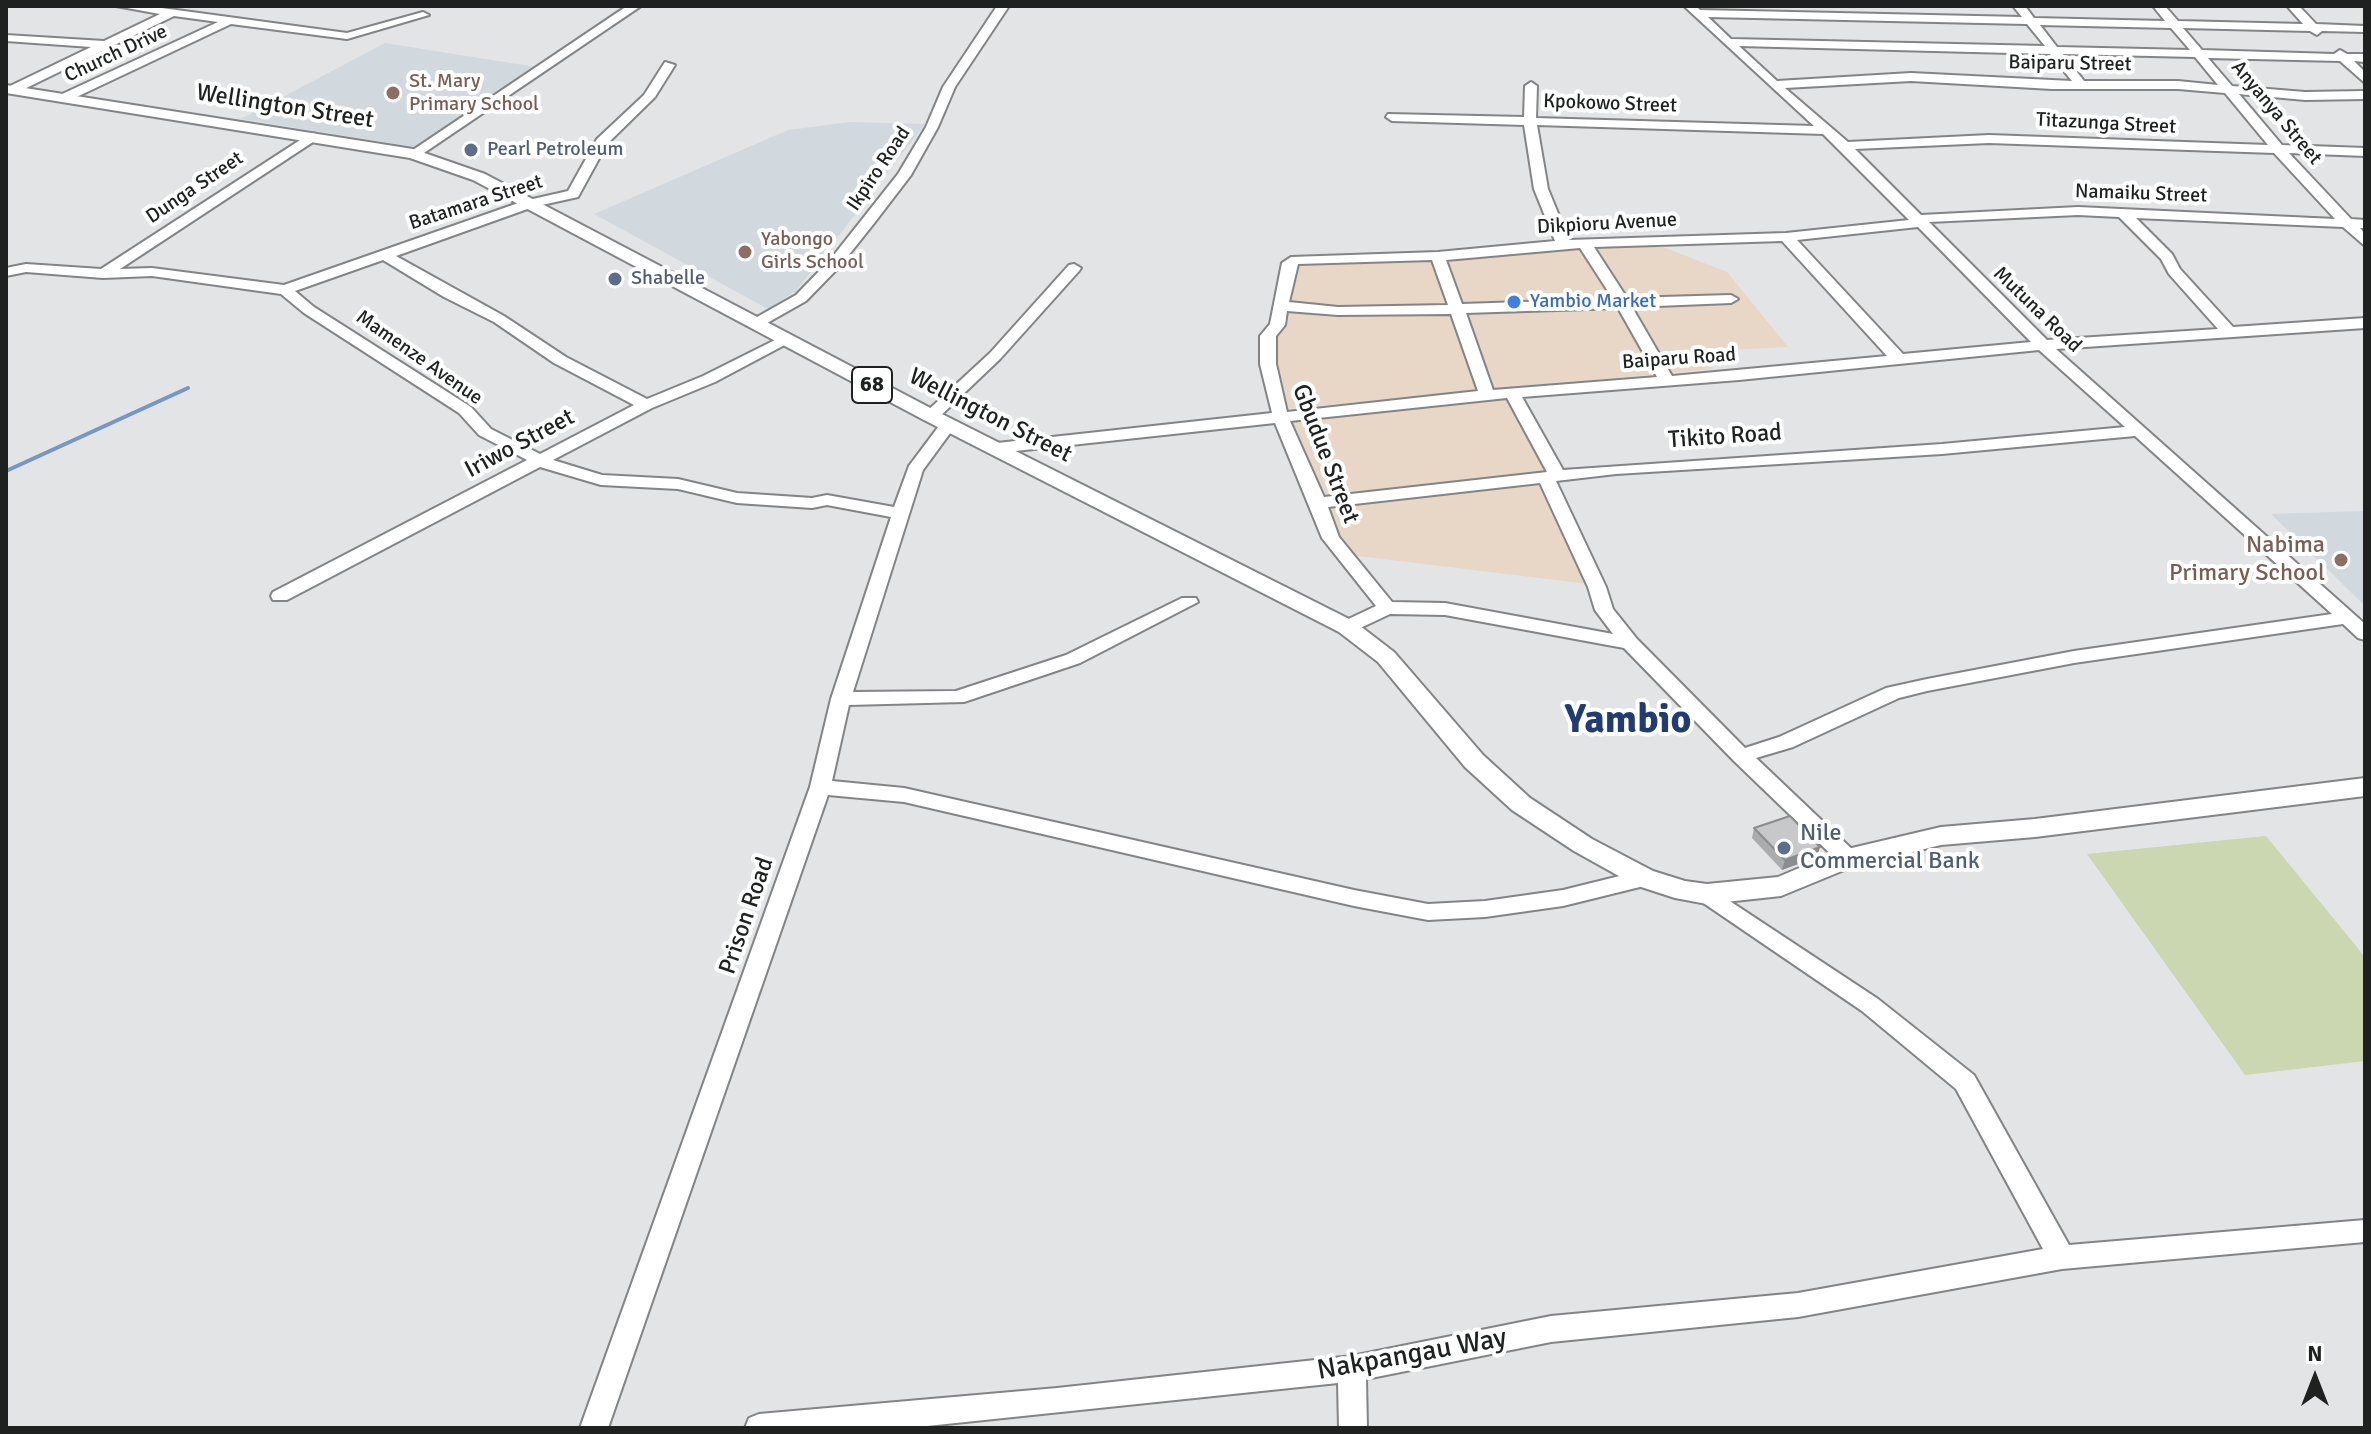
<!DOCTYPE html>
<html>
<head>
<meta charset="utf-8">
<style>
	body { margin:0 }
	#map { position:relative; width:2371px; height:1434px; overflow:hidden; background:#e3e4e5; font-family:Signika,sans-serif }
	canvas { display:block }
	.frame { position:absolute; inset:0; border:8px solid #1f2020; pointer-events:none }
	.north { position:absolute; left:2275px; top:1338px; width:80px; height:80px; -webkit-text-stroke:6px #fff; paint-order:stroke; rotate:0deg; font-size:22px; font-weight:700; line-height:32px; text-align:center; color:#1f2020 }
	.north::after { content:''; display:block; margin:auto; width:28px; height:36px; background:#1f2020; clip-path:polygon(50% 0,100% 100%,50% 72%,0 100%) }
</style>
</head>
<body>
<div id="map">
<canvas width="2371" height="1434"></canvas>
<div class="frame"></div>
<div class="north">N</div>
</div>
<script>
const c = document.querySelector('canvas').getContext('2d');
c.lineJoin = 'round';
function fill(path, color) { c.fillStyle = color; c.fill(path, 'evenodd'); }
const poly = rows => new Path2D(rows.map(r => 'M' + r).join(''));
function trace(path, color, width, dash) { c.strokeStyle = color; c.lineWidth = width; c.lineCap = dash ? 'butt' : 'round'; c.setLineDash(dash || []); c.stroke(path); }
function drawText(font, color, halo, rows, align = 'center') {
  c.font = font + ' Signika,sans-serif'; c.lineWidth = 8; c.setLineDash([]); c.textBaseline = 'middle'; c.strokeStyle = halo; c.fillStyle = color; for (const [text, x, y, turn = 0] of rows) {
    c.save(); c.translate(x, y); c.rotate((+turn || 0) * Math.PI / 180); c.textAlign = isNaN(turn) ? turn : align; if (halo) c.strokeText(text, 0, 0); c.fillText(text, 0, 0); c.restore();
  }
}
const commercial = poly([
	[1655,244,1727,272,1788,347,1706,351,1713,369,1285,409,1273,332,1283,261],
	[1511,398,1554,473,1324,497,1287,423],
	[1547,485,1589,584,1350,555,1319,505,1494,486]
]);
const built = poly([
	[385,43,536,67,415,147,241,119],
	[850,122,925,124,796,291,768,309,594,214,788,130],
	[2365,511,2365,606,2271,514]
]);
const green = poly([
	[2266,836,2365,957,2365,1061,2245,1075,2087,854]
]);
const stream = poly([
	[6,471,188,388]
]);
const minor = poly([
	[116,6,147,6,347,33,423,12,429,15,347,39,231,24,68,101,60,101,60,95,218,22,174,16,16,93,8,93,8,87,91,47,6,41,6,35,104,41,160,14,116,6],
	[627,6,641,6,418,157,407,154,627,6],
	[997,6,1009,6,955,87,938,127,911,175,875,222,840,266,806,301,760,327,750,327,750,321,796,295,830,260,898,174,926,127,943,87,997,6],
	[1684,6,1696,6,1700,10,2022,17,2013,6,2025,6,2034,18,2165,21,2153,6,2165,6,2178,21,2303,24,2287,6,2299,6,2316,24,2365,26,2365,32,2322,31,2317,35,2310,31,2183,28,2202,50,2334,54,2340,50,2347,54,2365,54,2365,62,2354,61,2365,72,2365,83,2340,61,2208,58,2232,86,2305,92,2365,91,2365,99,2305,100,2239,94,2282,145,2365,148,2365,156,2289,153,2351,219,2365,220,2365,228,2360,228,2365,234,2365,246,2343,227,2136,218,2172,254,2180,269,2233,327,2365,318,2365,328,2056,349,2365,624,2365,640,2358,638,2343,624,2074,663,1927,691,1899,698,1793,747,1756,758,1856,853,1859,858,1856,863,1848,866,1840,863,1734,761,1624,648,1445,615,1390,614,1354,631,1340,631,1338,627,1340,623,1376,606,1322,538,1275,423,997,453,989,448,997,443,1272,413,1260,364,1260,336,1270,324,1282,263,1291,257,1438,252,1555,241,1534,189,1524,125,1392,121,1386,117,1388,114,1524,117,1525,86,1531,82,1537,86,1536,118,1814,126,1684,6],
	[1708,17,2027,24,2045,46,1731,39,1708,17],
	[2040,25,2171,28,2190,50,2057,47,2040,25],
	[1739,46,2050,54,2072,81,1911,73,1777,81,1739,46],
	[2063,54,2195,57,2218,85,2178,81,2084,81,2063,54],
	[1911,81,2052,89,2178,89,2225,93,2268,145,1989,135,1848,142,1785,88,1911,81],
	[1537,125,1823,134,1909,220,1786,233,1569,240,1548,189,1537,125],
	[1989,143,2274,153,2335,219,2078,207,1921,215,1855,149,1989,143],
	[2078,215,2119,217,2161,259,2169,274,2218,329,2047,340,1929,222,2078,215],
	[1918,227,2031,342,1903,354,1797,240,1918,227],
	[1782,241,1887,356,1672,376,1632,307,1731,303,1738,299,1731,295,1627,298,1594,247,1782,241],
	[1580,248,1613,299,1462,304,1446,260,1580,248],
	[1432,260,1448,305,1338,307,1289,302,1298,264,1432,260],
	[1618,308,1657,377,1493,390,1466,313,1618,308],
	[1287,311,1338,315,1451,314,1478,391,1287,412,1276,364,1276,336,1285,325,1287,311],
	[2039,350,2125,427,1942,444,1563,470,1522,397,1739,380,2039,350],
	[1507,398,1547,472,1324,497,1290,421,1507,398],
	[2135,436,2332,614,2074,651,1927,679,1886,688,1779,737,1745,748,1637,639,1613,609,1606,587,1556,481,1616,474,1942,454,2135,436],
	[1540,483,1588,587,1595,610,1613,634,1445,603,1392,602,1339,537,1328,507,1540,483],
	[665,62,675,65,655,97,607,144,578,197,533,207,396,256,504,316,566,357,647,399,703,376,781,337,786,335,794,340,715,382,652,408,553,460,602,475,678,479,737,493,812,498,827,495,894,507,909,466,942,422,954,422,956,425,923,470,853,692,956,691,1066,655,1182,598,1196,598,1198,602,1080,663,964,702,849,705,832,781,904,788,1354,890,1428,904,1485,901,1563,890,1644,870,1652,872,1655,878,1652,884,1563,906,1485,917,1428,920,1354,906,904,802,828,795,608,1428,580,1428,810,787,831,699,891,517,827,505,812,508,737,503,678,489,601,485,540,467,287,600,273,600,271,596,273,592,527,460,479,435,459,413,304,313,281,294,152,276,103,278,26,272,6,276,6,268,26,264,101,269,311,133,316,134,316,140,120,269,152,268,284,285,524,201,568,191,597,139,644,95,665,62],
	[383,260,444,297,494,322,554,363,634,405,540,454,491,429,471,407,314,307,295,291,383,260],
	[1074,264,1081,268,1079,271,1000,359,937,419,925,419,925,413,990,353,1069,265,1074,264],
	[1707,886,1878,999,1974,1075,2069,1245,2365,1220,2365,1242,2062,1269,1798,1317,1551,1342,1366,1379,1367,1428,1339,1428,1338,1383,908,1428,745,1428,749,1418,759,1414,1057,1388,1352,1356,1551,1316,1798,1293,2043,1249,1956,1089,1862,1011,1699,900,1696,894,1699,888,1707,886]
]);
const major = poly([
	[6,85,413,149,485,174,938,412,1355,622,1394,652,1483,755,1530,798,1592,839,1653,871,1685,881,1707,884,1778,877,1839,851,1941,827,2035,819,2365,778,2365,796,2035,837,1941,845,1854,866,1781,896,1707,904,1675,898,1635,885,1574,851,1512,810,1465,767,1378,662,1339,632,924,420,473,180,410,158,6,93,6,85]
]);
const wall = poly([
	[1754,828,1817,857,1782,870,1752,838]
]);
const shadedWall = poly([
	[1820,847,1817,857,1782,870,1785,860]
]);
const building = poly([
	[1790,816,1820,847,1785,860,1754,828,1790,816]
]);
const markers = [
	[393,93,8,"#8d6e63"],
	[471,150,8,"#5c6f8a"],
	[745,252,8,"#8d6e63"],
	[615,279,8,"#5c6f8a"],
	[1514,302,8,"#3f7fe0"],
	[2341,560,8,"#8d6e63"],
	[1784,848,8,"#5c6f8a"]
];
const farStreetnames = [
	["Church Drive",116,54,-25],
	["Baiparu Street",2070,64,1],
	["Kpokowo Street",1610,104,2],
	["Anyanya Street",2276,113,50],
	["Titazunga Street",2106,124,3],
	["Ikpiro Road",879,169,-56],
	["Dunga Street",195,188,-34],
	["Namaiku Street",2141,194,2],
	["Batamara Street",476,203,-18],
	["Dikpioru Avenue",1607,224,-3],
	["Mutuna Road",2037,310,44],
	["Mamenze Avenue",419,358,35],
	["Baiparu Road",1679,359,-4]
];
const farEducationnames = [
	["St. Mary",409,82],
	["Primary School",409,105],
	["Yabongo",761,240],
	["Girls School",761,263]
];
const farServicenames = [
	["Pearl Petroleum",487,150],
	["Shabelle",631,279]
];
const farShopnames = [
	["Yambio Market",1530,302]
];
const shields = [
	[872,385,40]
];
const shieldNames = [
	["68",872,385]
];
const streetNames = [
	["Wellington Street",285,107,9],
	["Wellington Street",990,416,27],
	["Tikito Road",1725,437,-4],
	["Iriwo Street",520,444,-28],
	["Gbudue Street",1325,454,69],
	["Prison Road",747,916,-71]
];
const educationNames = [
	["Nabima",2325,546],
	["Primary School",2325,574]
];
const serviceNames = [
	["Nile",1800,834],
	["Commercial Bank",1800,862]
];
const nearStreetnames = [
	["Nakpangau Way",1412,1355,-10]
];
const townNames = [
	["Yambio",1628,721]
];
fill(commercial, '#e8d6c6');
fill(built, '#d1d9df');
fill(green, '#cbd7b0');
trace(stream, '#7696c5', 4);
trace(minor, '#838485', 4);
trace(major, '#838485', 4);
fill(minor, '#fff');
fill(major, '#fff');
fill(wall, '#abacad');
fill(shadedWall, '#8b8c8d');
fill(building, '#c7c8c9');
trace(building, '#8b8c8d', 2);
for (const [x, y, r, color] of markers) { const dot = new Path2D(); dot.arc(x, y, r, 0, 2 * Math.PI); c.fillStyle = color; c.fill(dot); trace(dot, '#fff', 3); }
drawText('20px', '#1f2020', '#fff', farStreetnames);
drawText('20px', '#785e54', '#fff', farEducationnames, 'left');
drawText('20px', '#4e5e75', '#fff', farServicenames, 'left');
drawText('20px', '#366cbe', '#fff', farShopnames, 'left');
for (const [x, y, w] of shields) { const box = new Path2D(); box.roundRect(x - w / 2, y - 18, w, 36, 6); c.fillStyle = '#fff'; c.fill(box); trace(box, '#1f2020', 2); }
drawText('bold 22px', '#1f2020', null, shieldNames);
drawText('24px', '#1f2020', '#fff', streetNames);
drawText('24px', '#785e54', '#fff', educationNames, 'right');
drawText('24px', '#4e5e75', '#fff', serviceNames, 'left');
drawText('28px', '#1f2020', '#fff', nearStreetnames);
drawText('bold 40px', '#203c73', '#fff', townNames);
</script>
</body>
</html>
